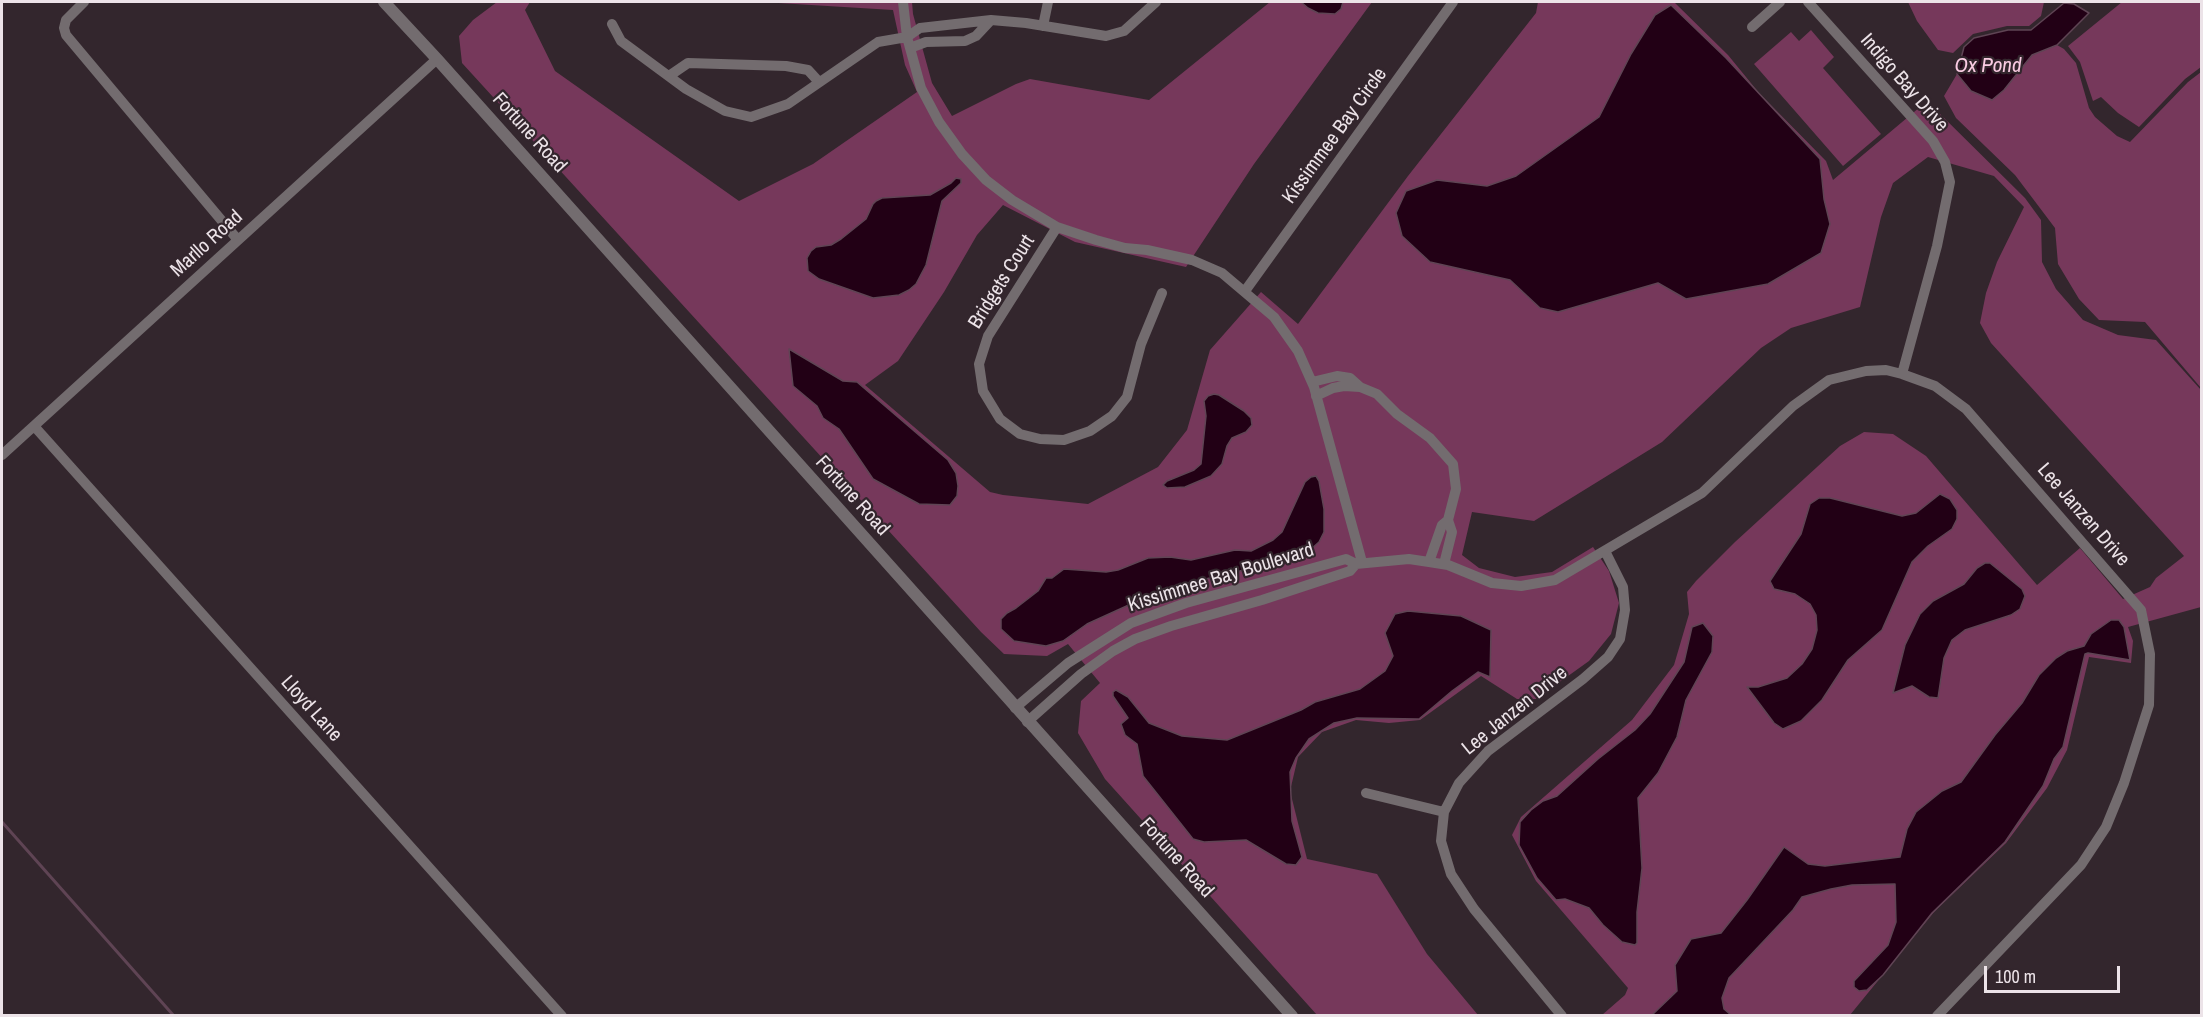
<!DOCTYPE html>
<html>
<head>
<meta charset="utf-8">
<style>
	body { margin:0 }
	#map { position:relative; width:2203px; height:1017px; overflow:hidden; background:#33262d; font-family:"Archivo Narrow",sans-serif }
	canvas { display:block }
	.frame { position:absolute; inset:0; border:3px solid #ece3e8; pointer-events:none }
	.scale { position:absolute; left:1984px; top:966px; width:136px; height:27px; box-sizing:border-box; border:3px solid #ece3e8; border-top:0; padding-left:8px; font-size:18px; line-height:21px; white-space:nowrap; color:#ece3e8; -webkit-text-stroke:4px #33262d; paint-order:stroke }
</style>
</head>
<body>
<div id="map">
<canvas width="2203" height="1017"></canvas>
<div class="frame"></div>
<div class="scale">100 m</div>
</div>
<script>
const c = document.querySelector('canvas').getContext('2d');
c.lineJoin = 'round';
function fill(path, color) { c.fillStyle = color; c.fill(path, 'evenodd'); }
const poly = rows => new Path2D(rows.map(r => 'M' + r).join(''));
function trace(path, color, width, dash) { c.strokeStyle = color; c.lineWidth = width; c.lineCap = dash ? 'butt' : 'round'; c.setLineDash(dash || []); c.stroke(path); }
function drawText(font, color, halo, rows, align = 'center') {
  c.font = font + ' "Archivo Narrow",sans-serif'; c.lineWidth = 4.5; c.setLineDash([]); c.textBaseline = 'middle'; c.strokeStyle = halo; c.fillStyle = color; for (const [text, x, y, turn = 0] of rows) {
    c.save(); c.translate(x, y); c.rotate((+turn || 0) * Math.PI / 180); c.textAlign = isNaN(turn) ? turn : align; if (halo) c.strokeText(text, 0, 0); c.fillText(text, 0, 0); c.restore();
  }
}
const green = poly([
	[497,2,530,2,525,10,555,71,739,201,813,164,917,92,905,65,893,10,762,2,912,2,913,14,932,83,952,116,1016,84,1030,79,1149,100,1270,2,1372,2,1254,164,1186,267,1075,242,1003,205,977,235,944,292,898,361,865,385,990,492,1003,495,1088,504,1158,467,1187,430,1210,350,1261,292,1298,324,1408,176,1536,13,1538,2,1674,2,1728,55,1759,93,1826,161,1833,180,1920,107,1937,111,2025,198,2041,220,2042,262,2056,289,2083,320,2118,335,2156,340,2201,390,2201,607,2128,627,2133,641,2131,663,2089,657,2067,750,2047,788,2006,843,1934,912,1850,1015,1602,1015,1625,995,1628,988,1536,881,1512,835,1521,817,1632,720,1674,665,1689,614,1687,592,1696,581,1735,542,1840,446,1864,432,1893,434,1926,456,2037,585,2080,548,2123,599,2150,587,2156,578,2184,556,1991,343,1980,323,1986,293,1997,262,2024,207,1994,176,1928,157,1893,183,1881,217,1860,307,1791,328,1761,348,1662,442,1534,521,1472,512,1462,555,1479,568,1515,577,1552,572,1593,547,1609,571,1619,603,1611,634,1589,661,1536,699,1517,699,1481,676,1420,720,1389,723,1356,720,1322,732,1298,757,1290,791,1307,859,1377,874,1427,954,1478,1015,1317,1015,1105,779,1078,733,1081,701,1100,683,1068,644,1047,656,1004,654,981,632,462,63,459,36,473,20],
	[1908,2,2044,2,2041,16,2029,26,2007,26,1973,34,1953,53,1938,50,1917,21],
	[2122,2,2201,2,2201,67,2185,79,2139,127,2118,113,2101,97,2093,101,2080,62,2068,46],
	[1811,30,1834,57,1823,68,1881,134,1843,166,1754,64,1791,32,1799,41],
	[2057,45,2064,49,2076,63,2089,108,2095,117,2117,136,2130,142,2188,82,2201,72,2201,388,2145,322,2099,320,2079,299,2058,264,2055,228,2015,175,1956,118,1944,96,1957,74,1971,91,2004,90,2032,55]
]);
const water = poly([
	[1301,2,1343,2,1341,9,1335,14,1318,13,1308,8,1301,2],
	[2064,3,2074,4,2089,13,2057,45,2032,55,2004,90,1992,100,1971,91,1957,74,1964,47,1974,38,2008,30,2031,30,2064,3],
	[1671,5,1726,58,1820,159,1824,199,1830,224,1821,253,1768,284,1686,299,1658,283,1558,312,1540,308,1510,280,1430,262,1402,236,1396,213,1406,191,1437,180,1487,186,1516,176,1599,117,1631,54,1655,15,1671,5],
	[956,178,961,179,961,183,942,201,926,265,916,284,909,290,899,295,873,298,819,279,808,271,807,258,811,251,816,247,831,245,841,239,866,219,873,204,876,201,882,198,930,195,951,183,956,178],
	[789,349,843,381,857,382,948,460,956,473,958,486,957,496,950,505,919,504,873,479,839,429,823,418,817,406,793,386,789,349],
	[1214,394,1219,395,1244,411,1251,418,1252,425,1246,432,1232,438,1227,446,1222,464,1211,476,1185,487,1167,488,1163,485,1167,481,1194,470,1201,464,1206,416,1204,401,1208,396,1214,394],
	[1316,476,1319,481,1324,509,1324,532,1319,542,1309,551,1287,558,1258,561,1252,567,1234,573,1191,582,1142,599,1087,624,1063,641,1046,646,1014,641,1001,629,1001,619,1007,613,1016,608,1038,591,1046,578,1052,578,1064,569,1106,572,1118,570,1148,558,1170,557,1191,560,1235,550,1251,551,1273,540,1282,532,1305,482,1311,477,1316,476],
	[1940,494,1950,499,1957,510,1957,519,1952,529,1928,546,1912,562,1882,630,1848,660,1822,700,1801,721,1783,729,1774,723,1747,687,1758,687,1787,678,1802,664,1812,649,1817,630,1816,615,1810,604,1795,594,1774,589,1770,581,1801,534,1810,504,1819,498,1830,498,1902,516,1916,513,1940,494],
	[1985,563,1990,563,2022,589,2025,596,2020,609,2011,615,1965,630,1952,640,1944,658,1938,698,1929,697,1912,686,1893,693,1905,645,1920,614,1933,601,1964,584,1977,568,1985,563],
	[1408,611,1461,616,1491,630,1490,677,1478,672,1452,691,1419,719,1357,718,1334,723,1309,739,1296,758,1290,772,1292,821,1302,857,1296,865,1286,864,1246,840,1204,842,1193,839,1143,776,1137,744,1125,735,1121,724,1128,718,1113,696,1113,692,1116,690,1128,697,1149,723,1182,736,1227,740,1301,710,1315,702,1360,689,1385,671,1393,656,1385,633,1395,614,1408,611],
	[2111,620,2119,620,2124,627,2130,660,2088,653,2085,654,2063,747,2054,759,2043,786,2005,842,1932,913,1883,975,1867,990,1859,991,1854,987,1854,981,1888,945,1896,922,1895,884,1852,885,1831,889,1802,897,1793,910,1729,978,1722,998,1724,1009,1731,1015,1652,1015,1677,991,1675,965,1691,939,1721,933,1747,900,1784,847,1808,864,1825,866,1900,857,1907,829,1916,812,1942,791,1961,782,1995,735,2022,703,2039,675,2056,658,2067,651,2084,646,2091,634,2111,620],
	[1703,623,1713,636,1712,652,1686,700,1677,737,1658,773,1638,798,1642,868,1637,912,1637,943,1635,945,1622,942,1603,925,1589,908,1565,899,1556,900,1537,878,1519,845,1520,822,1531,810,1543,801,1557,796,1598,759,1635,730,1650,714,1684,662,1692,627,1703,623]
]);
const stream = poly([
	[2,822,174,1016]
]);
const minor = poly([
	[84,2,66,20,64,28,66,35,238,240],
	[903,2,907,37,921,88,939,122,962,154,986,180,1012,200,1057,227,1096,240,1125,248,1147,250,1192,260,1222,273,1274,317,1298,351,1314,387,1362,562],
	[1808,2,1933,141,1945,162,1950,182,1937,246,1902,374],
	[612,24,621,41,686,89,725,111,751,117,788,104,878,42,907,37,920,28,991,20,1026,23,1106,36,1124,31,1156,2],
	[1043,26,1048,2],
	[1752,27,1780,2],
	[910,48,926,42,965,41,976,36,991,20],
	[669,76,688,63,786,66,808,70,819,82],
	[1057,227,988,336,979,364,983,391,1000,419,1020,434,1040,439,1064,440,1090,431,1112,416,1127,397,1141,344,1162,293],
	[1245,291,1453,2],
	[1312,382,1337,376,1350,378,1360,387,1377,394,1397,414,1430,438,1453,464,1456,489,1448,520,1442,525,1429,562],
	[1316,396,1333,388,1344,386,1360,387],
	[34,426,562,1016],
	[2,455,437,59],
	[1444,564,1452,532,1448,520],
	[1015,708,1068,663,1131,623,1186,603,1346,559,1356,564,1409,559,1429,562,1448,565,1492,583,1521,586,1555,580,1702,493,1793,406,1829,380,1866,371,1886,370,1902,374,1935,386,1966,409,2141,610,2150,654,2149,705,2124,783,2106,827,2081,865,1937,1016],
	[1027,722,1081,674,1113,651,1135,639,1171,626,1262,600,1350,571,1356,564],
	[1366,793,1444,812],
	[1562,1016,1474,909,1451,874,1441,841,1444,812,1459,783,1488,751,1583,679,1608,657,1620,639,1625,610,1623,587,1605,551]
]);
const tertiary = poly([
	[384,2,437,59,1292,1016]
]);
const streetNames = [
	["Indigo Bay Drive",1904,83,49],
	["Fortune Road",529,133,48],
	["Kissimmee Bay Circle",1335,136,-54],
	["Marllo Road",207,244,-42],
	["Bridgets Court",1002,282,-58],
	["Fortune Road",852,496,48],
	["Lee Janzen Drive",2083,515,49],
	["Kissimmee Bay Boulevard",1221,578,-17],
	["Lloyd Lane",311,709,48],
	["Lee Janzen Drive",1515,711,-39],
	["Fortune Road",1176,858,48]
];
const waterNames = [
	["Ox Pond",1988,66]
];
fill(green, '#76385b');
fill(water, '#220015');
trace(water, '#5f4454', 1.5);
trace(stream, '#5f4454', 3);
trace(minor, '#736c6f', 10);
trace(tertiary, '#736c6f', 12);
drawText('20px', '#ece3e8', '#33262d', streetNames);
drawText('italic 21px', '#facce3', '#33262d', waterNames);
</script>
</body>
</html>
